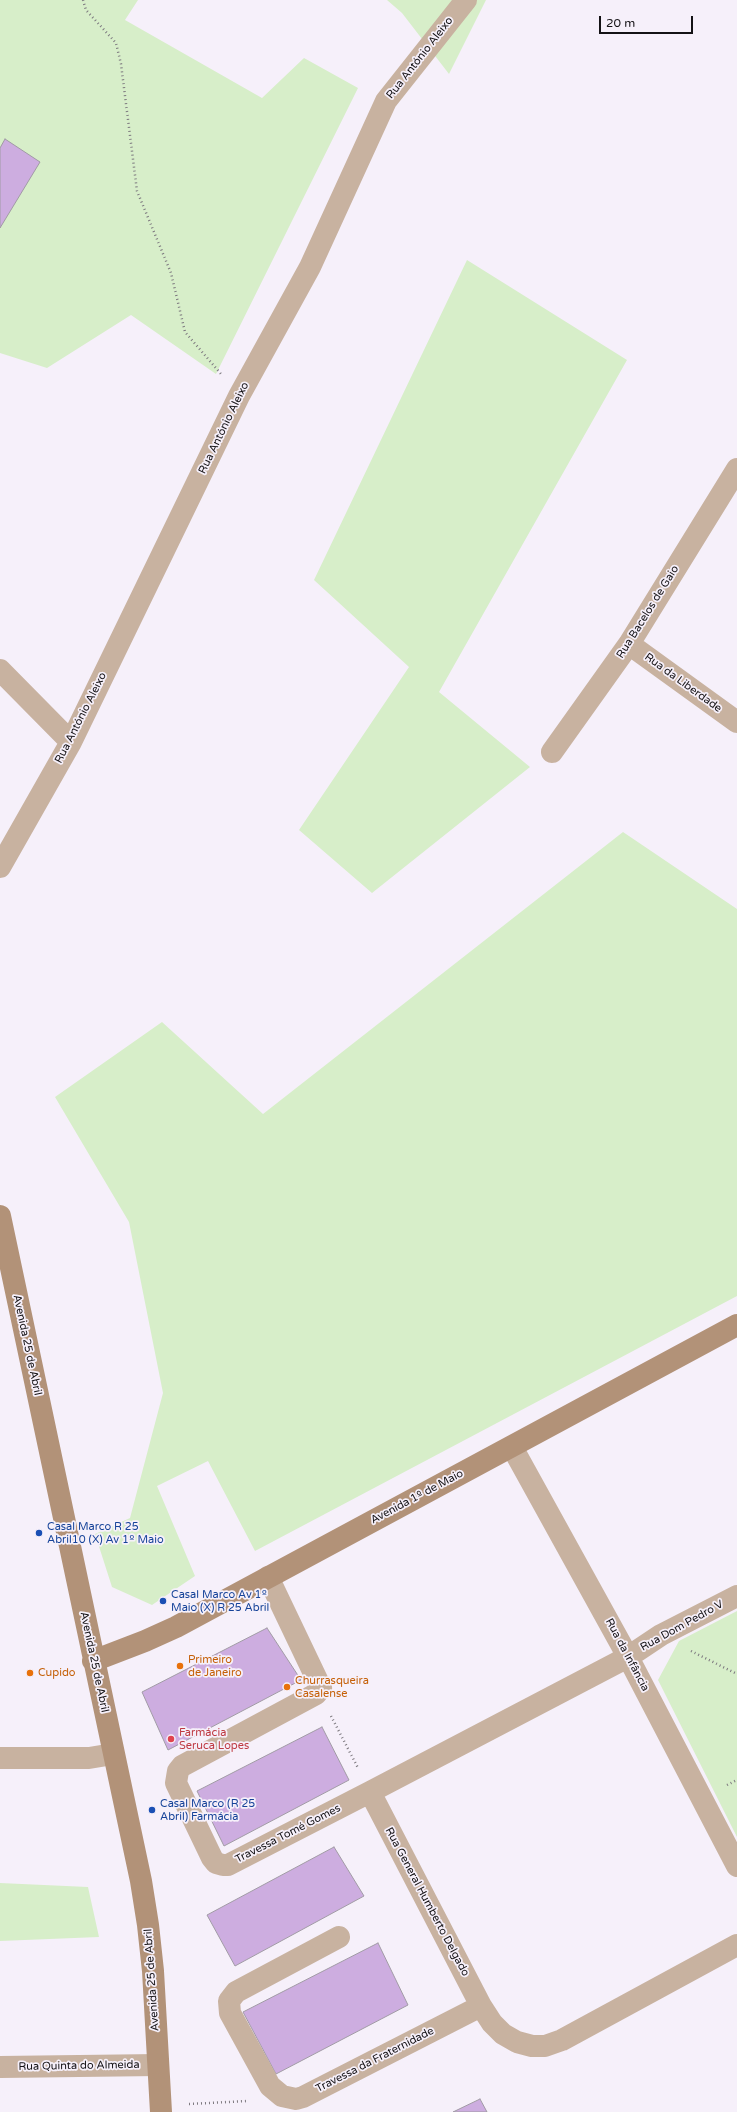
<!DOCTYPE html>
<html>
<head>
<meta charset="utf-8">
<style>
	body { margin:0 }
	#map { position:relative; width:737px; height:2112px; overflow:hidden; background:#f6f0fa; font-family:"Varela Round",sans-serif }
	canvas { display:block }
	.scale { position:absolute; left:599px; top:16px; width:94px; height:18px; box-sizing:border-box; border:2px solid #141215; border-top:0; padding-left:5px; font-size:12px; line-height:14px; white-space:nowrap; color:#141215; -webkit-text-stroke:3px #f6f0fa; paint-order:stroke }
</style>
</head>
<body>
<div id="map">
<canvas width="737" height="2112"></canvas>
<div class="scale">20 m</div>
</div>
<script>
const c = document.querySelector('canvas').getContext('2d');
c.lineJoin = 'round';
function fill(path, color) { c.fillStyle = color; c.fill(path, 'evenodd'); }
const poly = rows => new Path2D(rows.map(r => 'M' + r).join(''));
function trace(path, color, width, dash) { c.strokeStyle = color; c.lineWidth = width; c.lineCap = dash ? 'butt' : 'round'; c.setLineDash(dash || []); c.stroke(path); }
function drawText(font, color, halo, rows, align = 'center') {
  c.font = font + ' "Varela Round",sans-serif'; c.lineWidth = 3.5; c.setLineDash([]); c.textBaseline = 'middle'; c.strokeStyle = halo; c.fillStyle = color; for (const [text, x, y, turn = 0] of rows) {
    c.save(); c.translate(x, y); c.rotate((+turn || 0) * Math.PI / 180); c.textAlign = isNaN(turn) ? turn : align; if (halo) c.strokeText(text, 0, 0); c.fillText(text, 0, 0); c.restore();
  }
}
const green = poly([
	[0,0,138,0,125,20,262,98,304,58,358,88,216,374,131,315,47,368,0,353],
	[387,0,486,0,449,74,402,13],
	[467,260,627,360,439,692,530,767,372,893,299,830,409,667,314,580],
	[623,832,737,909,737,1296,255,1551,208,1461,157,1486,195,1576,152,1605,112,1587,95,1534,130,1518,163,1393,129,1222,55,1097,162,1022,263,1114],
	[737,1611,737,1837,658,1680,679,1641],
	[0,1883,88,1887,99,1937,0,1941]
]);
const building = poly([
	[5,139,40,162,0,228,0,148,5,139],
	[267,1628,301,1680,168,1750,142,1692,267,1628],
	[322,1727,349,1780,224,1846,197,1791,322,1727],
	[334,1847,364,1896,235,1966,207,1915,334,1847],
	[378,1943,408,2005,276,2074,243,2012,378,1943],
	[480,2099,487,2112,453,2112,480,2099]
]);
const path = poly([
	[83,0,86,10,116,43,121,64,137,191,171,273,185,332,221,374],
	[691,1651,737,1674],
	[331,1716,358,1768],
	[727,1785,737,1780],
	[189,2104,248,2101]
]);
const street = poly([
	[629,644,737,722],
	[0,670,71,742],
	[552,752,629,644,737,469],
	[0,867,71,742,239,396,310,267,386,101,466,0],
	[512,1447,628,1657,737,1866],
	[268,1577,321,1688,316,1694,182,1766,178,1771,176,1783,212,1858,216,1863,223,1865,228,1865,370,1792,628,1657,661,1635,737,1596],
	[0,1758,89,1758,113,1754],
	[370,1792,481,2006,492,2023,503,2034,517,2042,532,2046,545,2046,562,2040,737,1945],
	[339,1937,236,1992,229,2001,230,2013,270,2086,282,2096,296,2099,303,2097,481,2006],
	[0,2067,158,2065]
]);
const secondary = poly([
	[0,1216,141,1881,148,1925,153,1971,161,2112],
	[93,1661,145,1641,176,1627,737,1325]
]);
const markers = [
	[39,1533,4,"#1a4fb4"],
	[163,1601,4,"#1a4fb4"],
	[180,1666,4,"#e8710a"],
	[30,1673,4,"#e8710a"],
	[287,1687,4,"#e8710a"],
	[171,1739,4,"#e0444e"],
	[152,1810,4,"#1a4fb4"]
];
const streetNames = [
	["Rua António Aleixo",420,58,-52],
	["Rua António Aleixo",224,428,-64],
	["Rua Bacelos de Gaio",648,612,-58],
	["Rua da Liberdade",683,683,36],
	["Rua António Aleixo",81,718,-63],
	["Avenida 25 de Abril",27,1345,78],
	["Avenida 1º de Maio",417,1497,-28],
	["Rua Dom Pedro V",682,1626,-29],
	["Rua da Infância",627,1655,62],
	["Avenida 25 de Abril",94,1662,78],
	["Travessa Tomé Gomes",288,1834,-27],
	["Rua General Humberto Delgado",427,1902,62],
	["Avenida 25 de Abril",152,1980,-94],
	["Travessa da Fraternidade",375,2060,-27],
	["Rua Quinta do Almeida",79,2066,-1]
];
const transitNames = [
	["Casal Marco R 25",47,1527],
	["Abril10 (X) Av 1º Maio",47,1540],
	["Casal Marco Av 1º",171,1595],
	["Maio (X) R 25 Abril",171,1608],
	["Casal Marco (R 25",160,1804],
	["Abril) Farmácia",160,1817]
];
const foodNames = [
	["Primeiro",188,1660],
	["de Janeiro",188,1673],
	["Cupido",38,1673],
	["Churrasqueira",295,1681],
	["Casalense",295,1694]
];
const healthNames = [
	["Farmácia",179,1733],
	["Seruca Lopes",179,1746]
];
fill(green, '#d7eec9');
fill(building, '#cdade0');
trace(building, '#a19ba5', 1);
trace(path, '#7d797f', 2.5, [1, 3]);
trace(street, '#c8b2a0', 22);
trace(secondary, '#b29278', 22);
for (const [x, y, r, color] of markers) { const dot = new Path2D(); dot.arc(x, y, r, 0, 2 * Math.PI); c.fillStyle = color; c.fill(dot); trace(dot, '#f6f0fa', 1.5); }
drawText('11px', '#141215', '#f6f0fa', streetNames);
drawText('11px', '#164399', '#f6f0fa', transitNames, 'left');
drawText('11px', '#c56008', '#f6f0fa', foodNames, 'left');
drawText('11px', '#be3a42', '#f6f0fa', healthNames, 'left');
</script>
</body>
</html>
